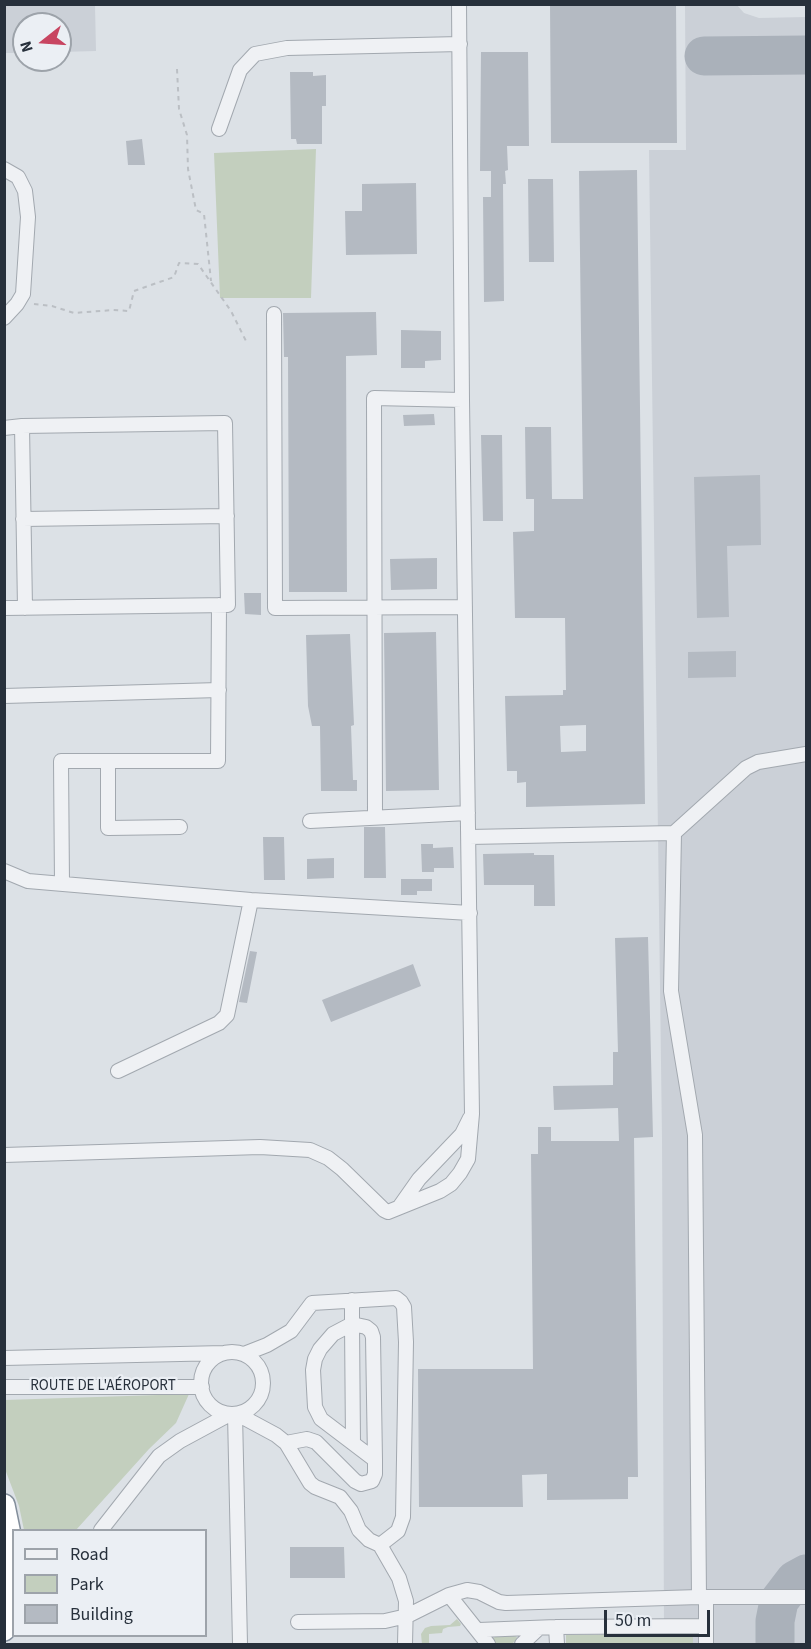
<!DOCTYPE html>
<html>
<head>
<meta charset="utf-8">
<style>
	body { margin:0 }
	#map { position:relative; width:811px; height:1649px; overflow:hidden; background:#dce1e6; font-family:"Source Sans 3",sans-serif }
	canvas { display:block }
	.frame { position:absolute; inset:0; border:6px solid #27303b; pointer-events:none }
	.legend { position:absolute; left:12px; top:1529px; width:195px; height:108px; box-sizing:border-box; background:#ebeff4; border:2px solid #9da3aa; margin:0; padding:8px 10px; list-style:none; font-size:18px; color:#27303b }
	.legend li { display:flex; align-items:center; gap:12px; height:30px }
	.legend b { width:30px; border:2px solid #9da3aa }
	.north { position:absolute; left:12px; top:12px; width:60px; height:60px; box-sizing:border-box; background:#ebeff4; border:2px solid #9da3aa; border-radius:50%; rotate:253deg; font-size:16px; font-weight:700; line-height:24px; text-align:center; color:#27303b }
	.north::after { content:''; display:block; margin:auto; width:21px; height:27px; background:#c84561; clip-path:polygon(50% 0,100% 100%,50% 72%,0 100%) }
	.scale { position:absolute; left:604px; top:1610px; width:106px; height:27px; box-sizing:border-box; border:3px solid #27303b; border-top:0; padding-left:8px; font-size:18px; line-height:21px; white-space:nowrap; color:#27303b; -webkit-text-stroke:4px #ebeff4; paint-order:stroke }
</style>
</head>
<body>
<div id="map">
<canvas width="811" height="1649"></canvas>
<div class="frame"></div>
<ul class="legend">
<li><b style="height:8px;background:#eff1f4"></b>Road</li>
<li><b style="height:16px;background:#c3cfbe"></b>Park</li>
<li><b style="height:16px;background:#b4bac2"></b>Building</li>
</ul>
<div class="north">N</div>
<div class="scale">50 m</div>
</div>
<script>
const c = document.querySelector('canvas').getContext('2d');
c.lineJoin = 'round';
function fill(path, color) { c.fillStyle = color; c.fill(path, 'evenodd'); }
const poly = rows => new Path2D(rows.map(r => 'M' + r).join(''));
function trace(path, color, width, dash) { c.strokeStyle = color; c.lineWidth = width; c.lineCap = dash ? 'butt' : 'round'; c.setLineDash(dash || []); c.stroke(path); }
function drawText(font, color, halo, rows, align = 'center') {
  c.font = font + ' "Source Sans 3",sans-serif'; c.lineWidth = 4.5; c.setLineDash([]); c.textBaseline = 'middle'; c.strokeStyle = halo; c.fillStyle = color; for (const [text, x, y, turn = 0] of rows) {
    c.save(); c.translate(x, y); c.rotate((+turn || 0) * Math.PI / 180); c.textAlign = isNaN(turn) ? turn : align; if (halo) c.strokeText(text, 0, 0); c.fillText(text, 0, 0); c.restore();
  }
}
const built = poly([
	[4,5,95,5,96,51,60,52,60,24,24,24,24,53,5,53],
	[685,5,737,5,744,13,759,18,806,17,806,1644,693,1644,693,1633,664,1633,662,1138,649,150,686,150]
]);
const green = poly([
	[316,149,311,298,220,298,214,153],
	[189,1394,176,1423,149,1449,76,1530,24,1530,19,1506,5,1469,5,1400],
	[457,1619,461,1624,460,1626,448,1627,443,1629,442,1633,429,1634,429,1644,422,1644,421,1634,425,1628,431,1626,450,1625],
	[693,1633,693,1644,566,1644,566,1635],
	[497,1636,514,1636,517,1637,516,1640,512,1644,495,1644,493,1638]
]);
const taxiway = poly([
	[704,56,806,55],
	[775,1644,775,1621,779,1601,795,1580,806,1574]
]);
const building = poly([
	[550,4,676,4,677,143,551,143],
	[481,52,528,52,529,146,507,146,508,170,505,171,506,184,503,184,504,301,484,302,483,197,491,197,491,171,480,171],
	[290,72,313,72,313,76,326,75,326,106,322,106,322,144,297,144,296,139,291,139],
	[142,139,145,165,128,165,126,141],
	[637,170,645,804,526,807,526,782,517,783,517,771,507,771,505,696,563,695,563,690,566,690,565,618,515,618,513,532,534,531,534,499,526,499,525,427,551,427,552,499,583,499,579,171],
	[586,725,586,751,561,752,560,726],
	[528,179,553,179,554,262,529,262],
	[416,183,417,254,346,255,345,211,362,211,362,184],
	[376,312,377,355,346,356,347,592,289,592,288,357,284,357,283,313],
	[401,330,441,331,441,360,425,361,425,368,401,368],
	[434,414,435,425,404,426,403,415],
	[481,435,502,435,503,521,483,521],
	[760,475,761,545,727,546,729,617,697,618,694,477],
	[437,558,437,589,391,590,390,559],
	[244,593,261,593,261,615,245,614],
	[436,632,439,790,386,791,384,633],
	[350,634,354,725,351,726,353,780,357,780,357,791,321,791,320,726,312,726,308,706,306,635],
	[736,651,736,677,688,678,688,652],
	[364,827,385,827,386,878,364,878],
	[263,837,284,837,285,880,264,880],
	[421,844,433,844,433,848,453,847,454,868,434,868,434,872,422,872],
	[534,853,534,855,554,855,555,906,534,906,534,885,484,885,483,854],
	[334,858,334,878,307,879,307,859],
	[401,879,432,879,432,891,417,891,417,895,401,895],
	[648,937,653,1137,634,1138,638,1477,628,1477,628,1499,547,1500,547,1474,522,1475,523,1507,419,1507,418,1369,533,1369,531,1154,538,1154,538,1127,551,1127,551,1141,619,1141,618,1108,554,1110,553,1086,613,1085,613,1052,618,1052,615,938],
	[250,951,257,952,247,1003,239,1002],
	[413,964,421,986,331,1022,322,1000],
	[290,1547,344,1547,345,1578,290,1578]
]);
const path = poly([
	[177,69,179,109,187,135,188,169,196,210,204,214,211,281],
	[34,304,52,306,74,313,113,310,129,311,134,291,174,277,179,263,198,264,231,311,247,343]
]);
const minor = poly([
	[219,129,240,70,255,54,287,48,460,44],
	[4,169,18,177,25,191,28,217,23,294,17,304,4,318],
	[274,314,275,608,465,607],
	[22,426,25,608],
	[4,428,22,426,225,423,228,605,4,608],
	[23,519,227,516],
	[4,696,219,690],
	[108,761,108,828,180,827],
	[375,817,374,398,462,400],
	[310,821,468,813],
	[674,833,671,991,695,1135,699,1597],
	[469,837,674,833,746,768,758,762,806,754],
	[4,871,28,881,251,900,470,913],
	[62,884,61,761,218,761,219,605],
	[118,1071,219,1023,227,1015,251,900],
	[4,1155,260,1147,310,1150,328,1158,342,1169,384,1210,388,1212,440,1191,451,1184,460,1173,468,1159,472,1114,462,400,459,4],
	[400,1206,419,1179,462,1134,470,1118],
	'201 1383a31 31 0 1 1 62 0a31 31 0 1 1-62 0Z',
	[244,1354,267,1345,291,1331,312,1303,396,1298,401,1302,404,1307,406,1342,403,1517,398,1531,380,1545],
	[4,1358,224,1353],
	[4,1387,202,1387],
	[235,1414,240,1644],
	[237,1414,276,1435,286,1443,310,1483,315,1487,340,1497,351,1511,359,1530,369,1540,380,1545,399,1578,406,1601,405,1644],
	[286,1443,307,1439,316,1442,355,1481,361,1484,372,1481,375,1474,375,1460,373,1337,371,1331,366,1327,352,1324,352,1300],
	[353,1443,352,1324,333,1334,320,1349,315,1359,313,1370,315,1407,321,1419,375,1460],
	[101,1530,159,1456,180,1441,230,1414],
	[449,1595,488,1644],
	[706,1597,706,1644],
	[298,1622,385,1621,407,1616,449,1595,467,1590,479,1592,499,1602,506,1603,699,1597,806,1597],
	[556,1627,557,1644],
	[479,1630,556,1627,706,1626],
	[522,1644,539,1628]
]);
const highway = poly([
	[4,1505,11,1539,12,1565,10,1611,4,1630]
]);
const streetNames = [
	["ROUTE DE L'AÉROPORT",103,1387]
];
fill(built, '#cbd0d7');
fill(green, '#c3cfbe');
trace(taxiway, '#aab1ba', 39);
fill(building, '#b4bac2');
trace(minor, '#a2a8af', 16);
trace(highway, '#848f9c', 24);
trace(path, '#bbbfc4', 2, [4.5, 4.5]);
trace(minor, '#eff1f4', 14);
trace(highway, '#fff', 21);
drawText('15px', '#27303b', '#ebeff4', streetNames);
</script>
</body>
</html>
